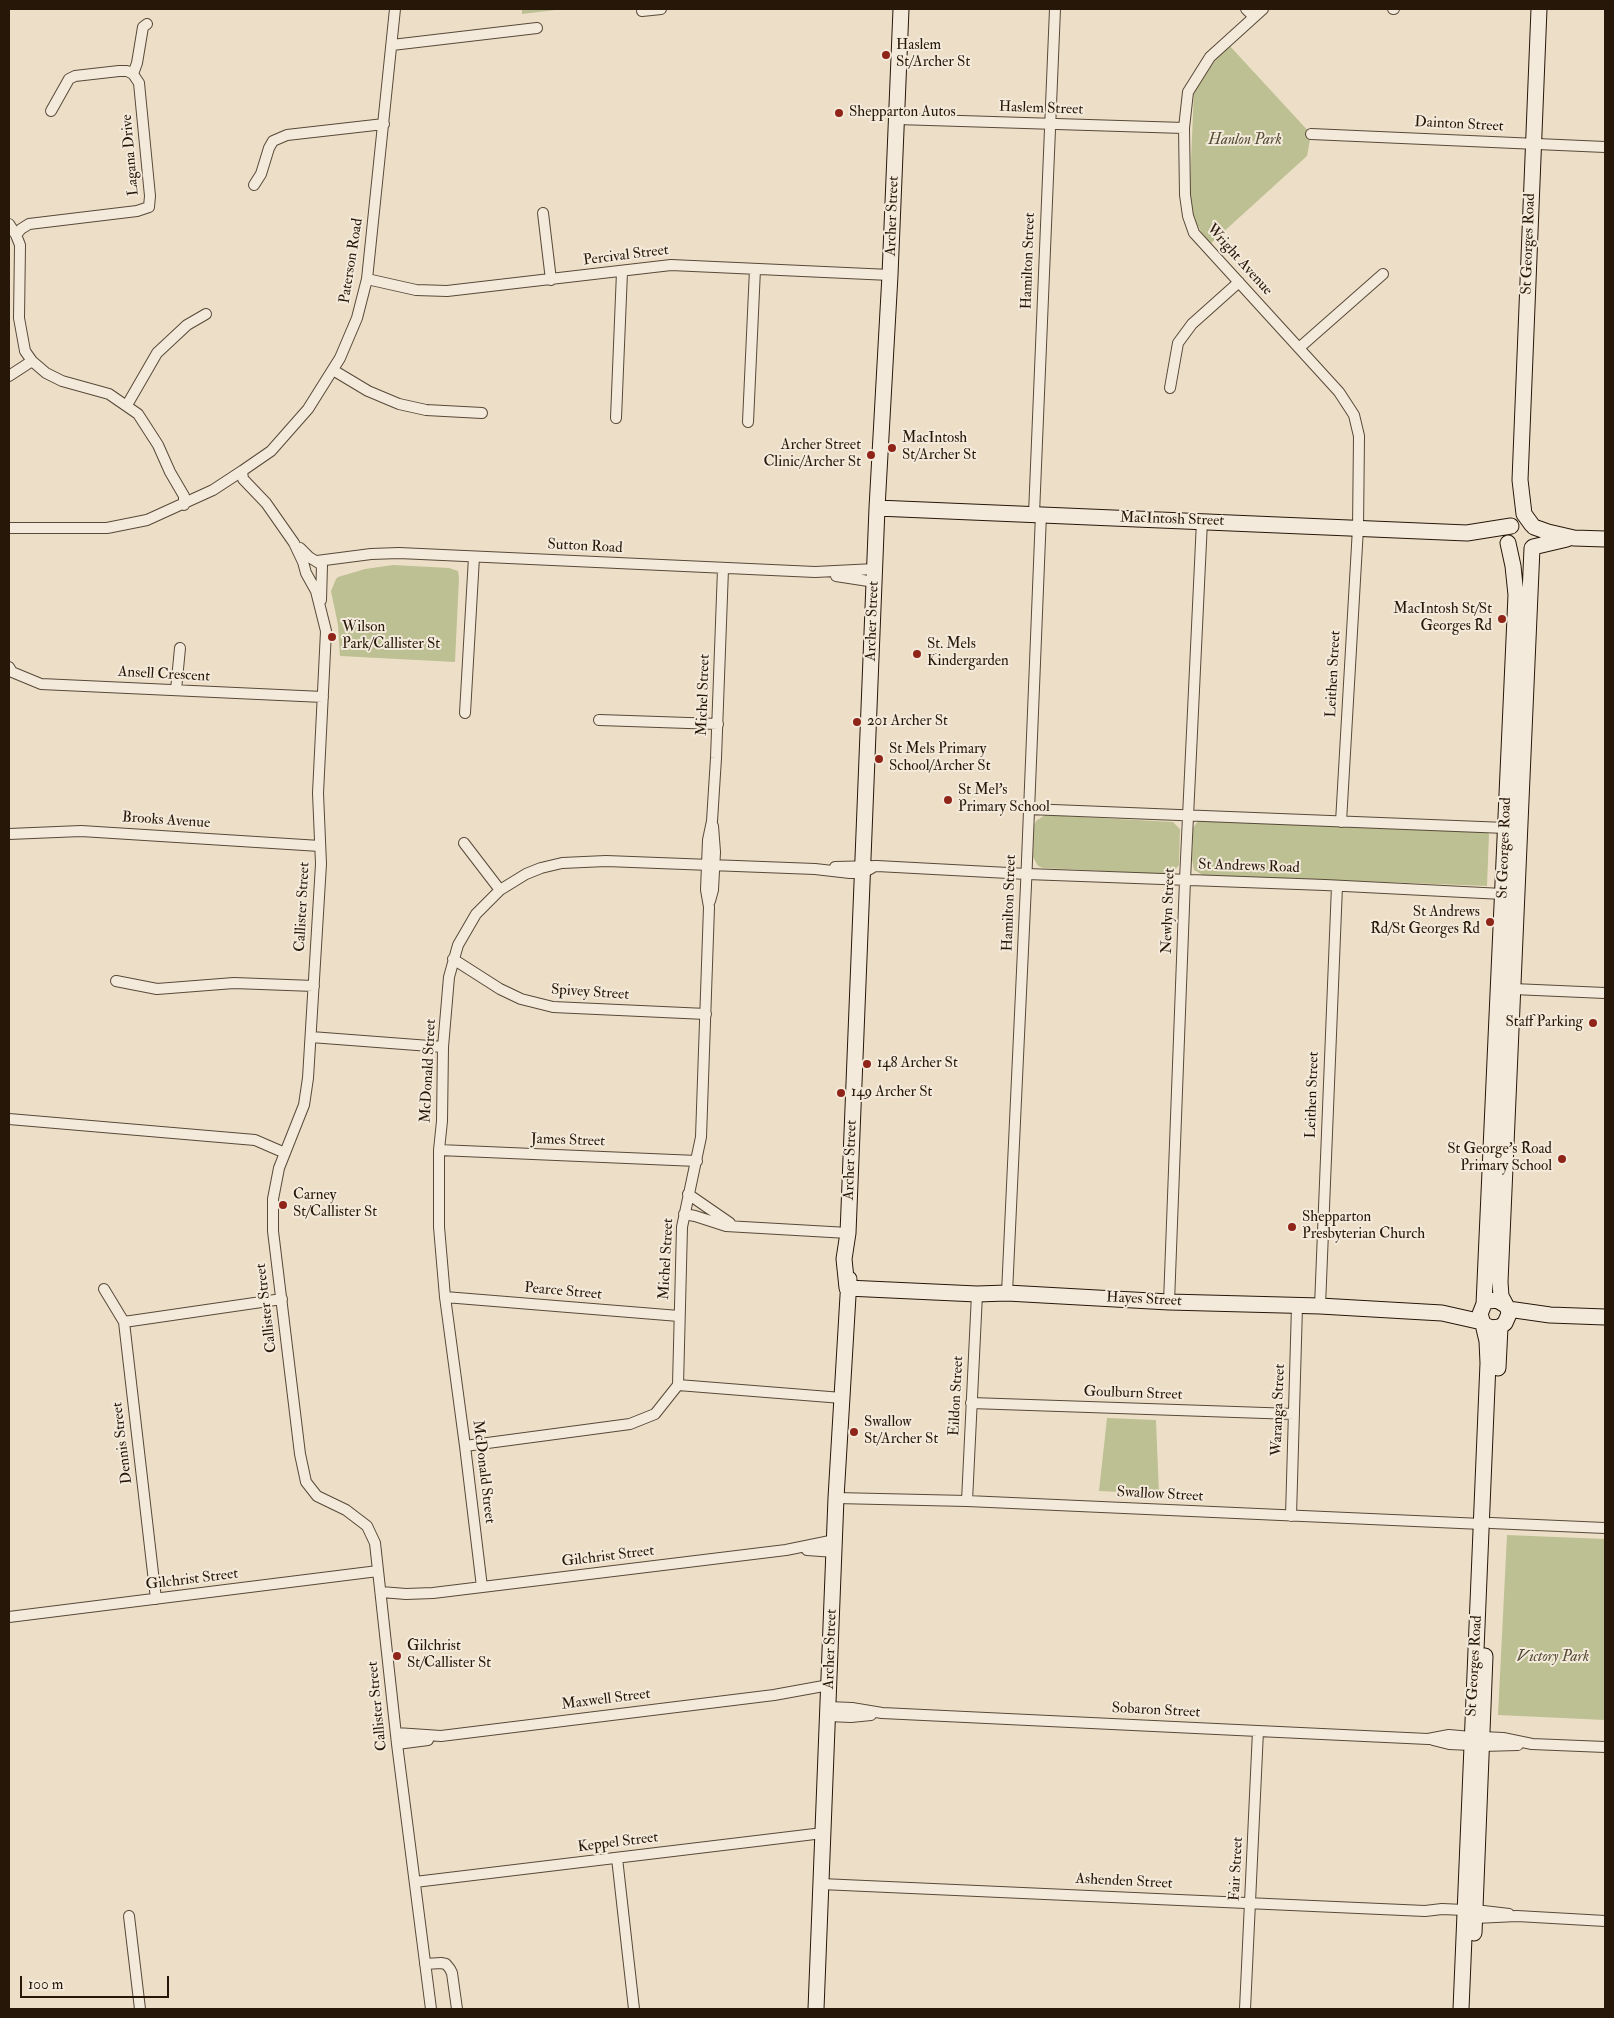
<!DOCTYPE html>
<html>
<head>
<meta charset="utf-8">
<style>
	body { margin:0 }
	#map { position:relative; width:1614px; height:2018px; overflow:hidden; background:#eddfc7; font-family:"IM FELL Double Pica",serif }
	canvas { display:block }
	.frame { position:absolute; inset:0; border:10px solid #271709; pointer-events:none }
	.scale { position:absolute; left:20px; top:1976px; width:149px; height:22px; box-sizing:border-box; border:2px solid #271709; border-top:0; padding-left:6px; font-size:15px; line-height:18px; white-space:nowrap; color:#271709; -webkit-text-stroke:4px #f3eadb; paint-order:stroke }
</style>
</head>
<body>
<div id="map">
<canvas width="1614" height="2018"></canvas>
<div class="frame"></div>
<div class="scale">100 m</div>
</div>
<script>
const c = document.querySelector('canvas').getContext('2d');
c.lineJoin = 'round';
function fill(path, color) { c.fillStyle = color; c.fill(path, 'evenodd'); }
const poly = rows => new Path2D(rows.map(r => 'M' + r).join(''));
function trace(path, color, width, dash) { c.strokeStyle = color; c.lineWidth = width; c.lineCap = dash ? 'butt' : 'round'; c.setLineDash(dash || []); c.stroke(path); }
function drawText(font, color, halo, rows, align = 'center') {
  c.font = font + ' "IM FELL Double Pica",serif'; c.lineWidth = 4; c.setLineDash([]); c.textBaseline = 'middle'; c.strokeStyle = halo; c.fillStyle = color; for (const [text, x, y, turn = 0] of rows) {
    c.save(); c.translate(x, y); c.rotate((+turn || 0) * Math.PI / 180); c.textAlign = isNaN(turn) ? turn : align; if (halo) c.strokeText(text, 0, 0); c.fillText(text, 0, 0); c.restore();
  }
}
const green = poly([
	[522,9,564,9,522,14],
	[1228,44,1311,134,1307,156,1209,245,1189,211,1194,88],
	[393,565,449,568,458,571,459,578,455,662,340,656,338,625,331,591,336,579,338,577,365,569],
	[1045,815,1173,822,1180,829,1179,865,1173,872,1164,874,1043,868,1038,866,1033,857,1034,826,1036,821],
	[1202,820,1485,832,1489,834,1487,886,1203,875,1194,870,1192,859,1193,828,1198,821],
	[1107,1418,1156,1420,1159,1494,1099,1491],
	[1507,1535,1605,1539,1605,1720,1498,1715]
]);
const street = poly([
	[1246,9,1254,17],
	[1263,9,1210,57,1188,92,1184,128,1185,195,1188,216,1194,233,1339,392,1354,415,1359,436,1358,528,1341,822],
	[1393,9,1394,9],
	[642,11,661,9],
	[392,45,537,28],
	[133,74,137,63,143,27,147,24],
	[51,111,69,79,75,76,119,71,127,71,133,74],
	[897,119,1184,128],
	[1311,134,1605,147],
	[254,185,261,174,269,148,273,141,287,135,384,124],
	[543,213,551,280],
	[9,224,16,235,20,245,19,318,25,351,32,361,46,373,62,381,109,394,138,414,158,445,170,472,184,496,184,505],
	[16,235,21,229,29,224,137,211,149,207,150,196,139,83,133,74],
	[367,279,416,290,447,291,671,265,890,275],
	[1299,348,1383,274],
	[333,370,368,391,399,404,426,410,482,413],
	[9,376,32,361],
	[1170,388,1178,343,1192,324,1239,282],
	[127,405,157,353,187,325,206,314],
	[616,418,622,272],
	[748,422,755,269],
	[242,471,243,479,266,503,294,543,303,562,306,573,316,591,326,631,318,793,321,864,308,1078,304,1105,279,1168,273,1199,273,1231,300,1454,306,1482,317,1496,346,1510,367,1526,375,1543,397,1744,431,2009],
	[1034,514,1055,9],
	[9,528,107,528,147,520,213,490,242,471,271,451,308,409,340,358,357,318,367,279,395,9],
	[300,548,309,557,322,565,321,600],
	[317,561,371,554,399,553,815,572,875,569],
	[836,576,875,582],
	[9,667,12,672,41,684,323,697],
	[176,690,180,648],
	[465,713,474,557],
	[599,720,718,724],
	[1028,809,1506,828],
	[9,834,81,831,320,846],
	[464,843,500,890],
	[835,867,877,866,1027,874,1325,885,1503,894],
	[710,901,713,890,715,852,713,826],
	[453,959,500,989,521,999,553,1007,706,1014],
	[116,981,157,989,234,983,314,986],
	[1513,989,1605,993],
	[311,1037,443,1047],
	[9,1119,255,1140,285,1153],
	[439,1150,697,1161],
	[688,1194,730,1223],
	[684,1214,695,1216,726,1226,848,1233],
	[104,1289,124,1322,156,1599],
	[1007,1293,1026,885,1041,514],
	[445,1297,679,1316],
	[1169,1302,1185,880,1202,521],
	[1320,1306,1337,886],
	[124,1322,282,1299],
	[678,1385,842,1398],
	[971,1403,1294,1414],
	[465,1446,630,1424,655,1414,678,1385,682,1227,701,1137,709,907,706,890,708,840,712,821,716,758,723,569],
	[836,1498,967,1501,1482,1524],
	[967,1501,977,1294],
	[1291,1516,1297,1306],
	[1491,1523,1605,1528],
	[807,1550,835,1552],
	[482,1587,465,1446,445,1297,439,1227,439,1150,442,1121,443,1047,449,977,458,945,476,914,500,890,526,874,541,868,562,863,606,861,815,869,850,873,863,873,875,866],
	[381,1592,406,1594,433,1593,786,1550,835,1540],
	[9,1617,378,1571],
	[828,1707,852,1708,882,1713,1258,1731,1428,1739,1449,1735,1471,1737],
	[828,1716,851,1717,871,1715],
	[396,1733,441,1736,774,1695,829,1685],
	[1482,1737,1503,1738,1532,1744,1605,1747],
	[1433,1740,1449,1744,1471,1745],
	[397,1744,428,1740],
	[1482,1746,1518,1745],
	[617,1858,634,2009],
	[415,1882,823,1833],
	[821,1884,1425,1911,1442,1909,1464,1910],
	[1475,1910,1509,1914],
	[129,1916,140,2009],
	[1475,1918,1517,1916,1605,1921],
	[425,1964,441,1963,446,1964,450,1969,452,1973,457,2009],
	[1245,2009,1258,1731]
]);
const secondary = poly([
	[877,508,1467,533,1511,526],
	[1532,525,1524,514,1520,480,1539,9],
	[1534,527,1548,532,1574,538,1605,539],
	[1533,547,1567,539],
	[847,1288,844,1259,848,1233,877,508,890,275,901,9],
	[847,1288,977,1294,1007,1293,1169,1302,1320,1306,1442,1313,1482,1322],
	[1484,1304,1516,595,1513,566,1508,543],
	[1505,1305,1497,1300,1488,1301,1484,1304,1480,1314,1483,1324,1491,1328,1500,1327,1505,1323,1509,1314,1508,1309,1501,1296,1500,1282,1532,548],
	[1508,1309,1550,1315,1605,1317],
	[1498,1368,1500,1327],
	[1474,1933,1485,1656],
	[816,2009,836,1498,849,1279],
	[1461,2009,1488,1363,1487,1341,1483,1324]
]);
const markers = [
	[886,55,5,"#8f2418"],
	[839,113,5,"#8f2418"],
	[892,448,5,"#8f2418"],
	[871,455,5,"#8f2418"],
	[1502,619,5,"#8f2418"],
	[332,637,5,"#8f2418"],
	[917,654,5,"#8f2418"],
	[857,722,5,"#8f2418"],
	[879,759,5,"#8f2418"],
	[948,800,5,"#8f2418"],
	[1490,922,5,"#8f2418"],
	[1593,1023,5,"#8f2418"],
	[867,1064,5,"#8f2418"],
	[841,1093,5,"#8f2418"],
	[1562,1159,5,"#8f2418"],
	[283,1205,5,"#8f2418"],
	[1292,1227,5,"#8f2418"],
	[854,1432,5,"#8f2418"],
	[397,1656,5,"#8f2418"]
];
const poiNames = [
	["Haslem",896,46],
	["St/Archer St",896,63],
	["Shepparton Autos",849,113],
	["MacIntosh",902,439],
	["St/Archer St",902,456],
	["Archer Street",861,446,"right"],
	["Clinic/Archer St",861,463,"right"],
	["MacIntosh St/St",1492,610,"right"],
	["Georges Rd",1492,627,"right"],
	["Wilson",342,628],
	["Park/Callister St",342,645],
	["St. Mels",927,645],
	["Kindergarden",927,662],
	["201 Archer St",867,722],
	["St Mels Primary",889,750],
	["School/Archer St",889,767],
	["St Mel's",958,791],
	["Primary School",958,808],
	["St Andrews",1480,913,"right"],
	["Rd/St Georges Rd",1480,930,"right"],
	["Staff Parking",1583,1023,"right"],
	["148 Archer St",877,1064],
	["149 Archer St",851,1093],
	["St George's Road",1552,1150,"right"],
	["Primary School",1552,1167,"right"],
	["Carney",293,1196],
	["St/Callister St",293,1213],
	["Shepparton",1302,1218],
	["Presbyterian Church",1302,1235],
	["Swallow",864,1423],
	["St/Archer St",864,1440],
	["Gilchrist",407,1647],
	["St/Callister St",407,1664]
];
const streetNames = [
	["Haslem Street",1041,109,2],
	["Dainton Street",1459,125,3],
	["Lagana Drive",131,155,-95],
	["Archer Street",893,216,-88],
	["St Georges Road",1529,244,-88],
	["Percival Street",626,256,-7],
	["Wright Avenue",1239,260,48],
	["Paterson Road",352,261,-81],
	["Hamilton Street",1029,261,-88],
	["MacIntosh Street",1172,520,2],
	["Sutton Road",585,547,3],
	["Archer Street",873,621,-88],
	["Leithen Street",1334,674,-87],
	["Ansell Crescent",164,675,3],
	["Michel Street",704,695,-88],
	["Brooks Avenue",166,821,4],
	["St Georges Road",1505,848,-88],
	["St Andrews Road",1249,867,2],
	["Hamilton Street",1010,903,-88],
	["Callister Street",303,907,-87],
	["Newlyn Street",1169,911,-88],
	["Spivey Street",590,993,4],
	["McDonald Street",429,1071,-87],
	["Leithen Street",1313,1095,-88],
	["James Street",568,1141,2],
	["Archer Street",851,1160,-88],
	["Michel Street",667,1259,-87],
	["Pearce Street",563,1292,5],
	["Hayes Street",1144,1300,3],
	["Callister Street",267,1308,-97],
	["Goulburn Street",1133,1394,2],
	["Eildon Street",957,1396,-87],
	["Waranga Street",1279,1410,-88],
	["Dennis Street",123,1443,-97],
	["McDonald Street",483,1472,83],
	["Swallow Street",1160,1495,3],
	["Gilchrist Street",608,1557,-7],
	["Gilchrist Street",192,1580,-7],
	["Archer Street",831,1649,-88],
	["St Georges Road",1475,1666,-87],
	["Maxwell Street",606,1700,-7],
	["Callister Street",378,1706,-96],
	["Sobaron Street",1156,1711,3],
	["Keppel Street",618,1843,-7],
	["Fair Street",1237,1869,-87],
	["Ashenden Street",1124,1882,3]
];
const parkNames = [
	["Hanlon Park",1245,141],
	["Victory Park",1553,1658]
];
fill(green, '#bdc092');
trace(street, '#584938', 12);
trace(secondary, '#271709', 17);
trace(street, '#f3eadb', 10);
trace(secondary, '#f3eadb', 15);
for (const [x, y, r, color] of markers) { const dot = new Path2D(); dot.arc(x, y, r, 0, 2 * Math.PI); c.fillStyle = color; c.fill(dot); trace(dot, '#f3eadb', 2); }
drawText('15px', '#271709', '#f3eadb', poiNames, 'left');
drawText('15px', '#271709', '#f3eadb', streetNames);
drawText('italic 15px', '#544a32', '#f3eadb', parkNames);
</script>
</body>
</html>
